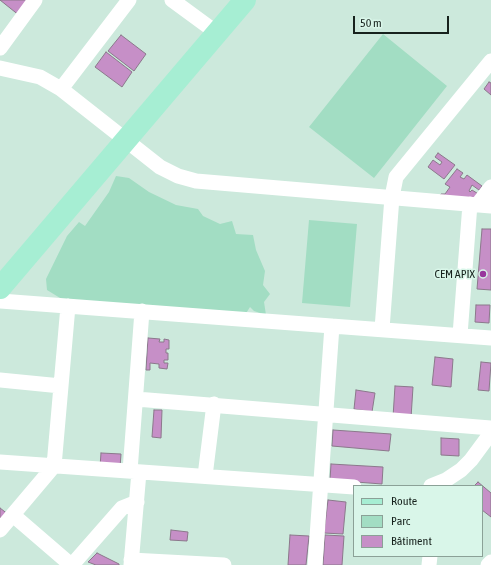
<!DOCTYPE html>
<html>
<head>
<meta charset="utf-8">
<style>
	body { margin:0 }
	#map { position:relative; width:491px; height:565px; overflow:hidden; background:#cce9dc; font-family:"Asap Condensed",sans-serif }
	canvas { display:block }
	.legend { position:absolute; left:353px; top:485px; width:130px; height:72px; box-sizing:border-box; background:#d9f6e9; border:1px solid #8ba197; margin:0; padding:5px 7px; list-style:none; font-size:12px; color:#17221d }
	.legend li { display:flex; align-items:center; gap:8px; height:20px }
	.legend b { width:20px; border:1px solid #8ba197 }
	.scale { position:absolute; left:353px; top:16px; width:96px; height:18px; box-sizing:border-box; border:2px solid #17221d; border-top:0; padding-left:5px; font-size:12px; line-height:14px; white-space:nowrap; color:#17221d; -webkit-text-stroke:3px #d9f6e9; paint-order:stroke }
</style>
</head>
<body>
<div id="map">
<canvas width="491" height="565"></canvas>
<ul class="legend">
<li><b style="height:5px;background:#a6eed3"></b>Route</li>
<li><b style="height:11px;background:#a2ddc3"></b>Parc</li>
<li><b style="height:11px;background:#c68fc7"></b>Bâtiment</li>
</ul>
<div class="scale">50 m</div>
</div>
<script>
const c = document.querySelector('canvas').getContext('2d');
c.lineJoin = 'round';
function fill(path, color) { c.fillStyle = color; c.fill(path, 'evenodd'); }
const poly = rows => new Path2D(rows.map(r => 'M' + r).join(''));
function trace(path, color, width, dash) { c.strokeStyle = color; c.lineWidth = width; c.lineCap = dash ? 'butt' : 'round'; c.setLineDash(dash || []); c.stroke(path); }
function drawText(font, color, halo, rows, align = 'center') {
  c.font = font + ' "Asap Condensed",sans-serif'; c.lineWidth = 3; c.setLineDash([]); c.textBaseline = 'middle'; c.strokeStyle = halo; c.fillStyle = color; for (const [text, x, y, turn = 0] of rows) {
    c.save(); c.translate(x, y); c.rotate((+turn || 0) * Math.PI / 180); c.textAlign = isNaN(turn) ? turn : align; if (halo) c.strokeText(text, 0, 0); c.fillText(text, 0, 0); c.restore();
  }
}
const green = poly([
	[383,34,447,86,374,178,309,127],
	[116,176,129,178,149,192,176,205,198,209,203,216,220,224,232,221,236,234,253,235,256,250,265,271,263,285,270,294,264,302,266,315,254,311,250,307,245,315,65,301,47,290,46,279,67,236,79,222,85,226,109,192],
	[309,220,357,224,350,307,302,303]
]);
const building = poly([
	[0,0,32,0,20,16,0,0],
	[121,35,146,54,134,71,108,51,121,35],
	[106,52,132,72,122,87,95,67,106,52],
	[489,82,491,83,491,95,484,89,489,82],
	[438,153,455,165,444,179,428,167,433,160,440,165,442,162,435,157,438,153],
	[457,169,463,173,460,177,464,179,467,175,482,186,479,190,472,185,469,191,470,192,472,190,480,195,474,202,439,197,441,194,445,194,450,187,445,184,457,169],
	[482,229,491,229,491,290,477,289,482,229],
	[476,305,490,305,489,323,475,322,476,305],
	[148,338,160,339,159,342,164,342,164,339,169,340,169,349,166,349,166,353,168,353,168,360,164,360,164,363,168,363,167,369,159,368,159,364,150,363,150,370,146,370,148,338],
	[435,357,453,359,451,387,432,385,435,357],
	[481,362,491,363,489,391,478,390,481,362],
	[395,386,413,387,411,418,393,417,395,386],
	[356,390,375,393,372,412,354,409,356,390],
	[154,410,162,410,161,438,152,437,154,410],
	[333,430,391,434,389,451,332,446,333,430],
	[441,438,459,439,459,456,441,455,441,438],
	[101,453,121,454,120,468,100,467,101,453],
	[331,464,383,467,382,484,330,480,331,464],
	[478,482,491,493,491,517,482,510,482,486,474,486,478,482],
	[328,500,346,502,343,534,324,533,328,500],
	[0,508,9,515,0,523,0,508],
	[171,530,188,532,187,541,170,540,171,530],
	[290,535,309,536,306,565,288,565,290,535],
	[325,535,344,536,342,565,323,565,325,535],
	[97,553,119,564,119,565,96,565,88,562,97,553]
]);
const street = poly([
	[172,0,217,33],
	[0,48,35,0],
	[0,68,40,77,61,89,160,167,178,176,196,181,491,206],
	[61,89,129,0],
	[477,205,491,187],
	[0,301,491,338],
	[382,329,392,197,396,177,491,61],
	[460,335,470,204],
	[0,380,61,386],
	[136,399,491,428],
	[0,462,354,487],
	[130,471,142,311],
	[205,476,214,404],
	[431,486,446,480,461,470,471,460,491,433],
	[13,515,71,565],
	[0,530,54,466,68,306],
	[131,560,224,565],
	[72,565,122,508,137,502],
	[131,565,139,472],
	[315,565,332,326],
	[429,565,430,556],
	[488,565,491,562]
]);
const primary = poly([
	[0,288,245,0]
]);
const markers = [
	[483,274,4,"#98369d"]
];
const poiNames = [
	["CEM APIX",475,274]
];
fill(green, '#a2ddc3');
fill(building, '#c68fc7');
trace(building, '#8b788b', 1);
trace(street, '#fff', 15);
trace(primary, '#a6eed3', 22);
for (const [x, y, r, color] of markers) { const dot = new Path2D(); dot.arc(x, y, r, 0, 2 * Math.PI); c.fillStyle = color; c.fill(dot); trace(dot, '#d9f6e9', 1.5); }
drawText('12px', '#17221d', '#d9f6e9', poiNames, 'right');
</script>
</body>
</html>
